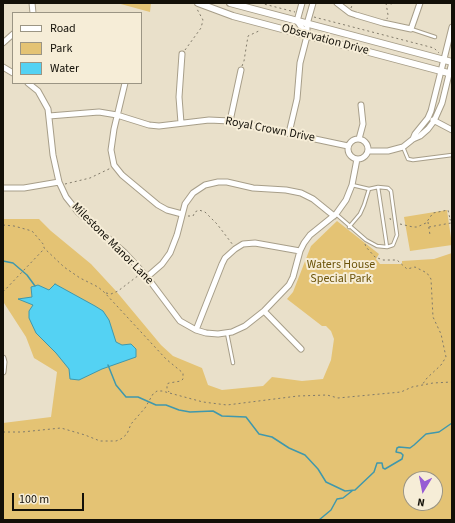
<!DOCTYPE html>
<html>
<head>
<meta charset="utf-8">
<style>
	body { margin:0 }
	#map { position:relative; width:455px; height:523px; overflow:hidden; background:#e9e0ca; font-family:"Source Sans 3",sans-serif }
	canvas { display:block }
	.frame { position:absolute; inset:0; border:4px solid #131008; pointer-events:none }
	.legend { position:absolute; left:12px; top:12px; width:130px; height:72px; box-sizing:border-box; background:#f6edd7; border:1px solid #9b9584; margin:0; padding:5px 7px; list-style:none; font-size:12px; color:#131008 }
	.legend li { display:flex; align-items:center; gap:8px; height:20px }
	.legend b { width:20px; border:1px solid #9b9584 }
	.north { position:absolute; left:403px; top:471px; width:40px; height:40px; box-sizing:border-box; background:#f6edd7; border:1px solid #9b9584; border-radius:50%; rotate:190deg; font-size:11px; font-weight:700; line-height:16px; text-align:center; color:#131008 }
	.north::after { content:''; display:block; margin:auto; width:14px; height:18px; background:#975cd4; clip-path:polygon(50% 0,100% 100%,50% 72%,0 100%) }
	.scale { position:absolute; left:12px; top:493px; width:72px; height:18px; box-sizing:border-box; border:2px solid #131008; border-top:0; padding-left:5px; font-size:12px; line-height:14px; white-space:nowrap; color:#131008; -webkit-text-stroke:3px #f6edd7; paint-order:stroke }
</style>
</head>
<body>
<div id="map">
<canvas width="455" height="523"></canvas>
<div class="frame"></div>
<ul class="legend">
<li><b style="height:5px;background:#fff"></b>Road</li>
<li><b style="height:11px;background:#e4c374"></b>Park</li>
<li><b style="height:11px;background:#54d2f3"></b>Water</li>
</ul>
<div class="north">N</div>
<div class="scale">100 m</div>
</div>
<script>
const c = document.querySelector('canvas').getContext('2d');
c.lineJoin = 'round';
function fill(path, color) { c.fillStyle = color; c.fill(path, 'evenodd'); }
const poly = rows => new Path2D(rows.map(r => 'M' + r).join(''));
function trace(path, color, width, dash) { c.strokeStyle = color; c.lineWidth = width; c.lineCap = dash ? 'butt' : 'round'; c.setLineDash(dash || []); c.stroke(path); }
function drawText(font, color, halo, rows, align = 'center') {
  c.font = font + ' "Source Sans 3",sans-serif'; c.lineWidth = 4; c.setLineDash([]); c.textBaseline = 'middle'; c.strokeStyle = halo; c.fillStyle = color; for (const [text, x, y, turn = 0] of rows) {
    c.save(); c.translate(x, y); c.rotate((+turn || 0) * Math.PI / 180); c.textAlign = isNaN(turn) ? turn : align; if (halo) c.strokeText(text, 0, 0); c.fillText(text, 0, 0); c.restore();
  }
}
const green = poly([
	[117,3,151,3,150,12],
	[447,210,452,245,410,251,404,217],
	[3,219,39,219,51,231,91,264,116,291,161,345,173,356,202,368,208,385,222,390,263,386,272,377,302,381,323,379,331,360,334,339,331,331,326,326,322,326,287,299,293,292,311,246,337,221,379,254,376,259,380,264,402,264,402,261,434,259,452,253,452,520,3,520,3,423,51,417,57,372,34,358,26,337,4,303,3,303],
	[411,479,435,479,435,503,411,503]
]);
const water = poly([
	[55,284,95,306,103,311,109,320,116,342,122,345,131,344,136,349,136,357,102,369,79,380,70,379,69,369,56,353,36,333,29,318,29,311,33,305,18,299,32,297,31,287,38,285,49,290,55,284]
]);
const stream = poly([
	[3,261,13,263,27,275,35,286],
	[108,365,116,385,126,397,138,397,156,405,166,405,179,410,190,412,213,411,222,416,246,417,259,434,272,437,289,448,305,455,318,469,326,482,345,491,355,490,374,472,377,463,382,463,383,468,385,469,402,459,403,455,401,453,396,452,397,448,399,447,410,448,414,445,426,434,439,432,452,423],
	[319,520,331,510,337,499,343,498,352,491]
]);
const path = poly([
	[260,3,295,12],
	[385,3,393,4],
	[386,3,388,15,387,19],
	[351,8,353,3],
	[314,17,434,48,439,53],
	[185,50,201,28,203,20,197,9],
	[242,66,244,61,248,36,261,30],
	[65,184,90,178,111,168],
	[188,216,193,216,195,212,199,210,205,212,217,224,233,245],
	[390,218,391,222],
	[428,222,430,235],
	[400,224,413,227,417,227,426,223,433,213,448,210,450,219,452,218],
	[3,225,14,226,32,231,44,245,44,248,64,267,80,278,98,287,104,292,166,359,183,373,183,379,181,381,169,383,167,384,167,389,169,392],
	[429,227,451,223,450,219],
	[365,244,366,247,375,257,383,260,397,260,407,269,415,267,427,273,431,279,433,317,441,334,446,357,441,365,427,378,422,385],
	[3,292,44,249],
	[106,293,111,294,118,291,139,275],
	[3,432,22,432,61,428,85,435,100,441,116,441,121,439,127,434,131,424,145,408,153,394,157,391,162,391,203,402,227,405,298,396,327,395,338,398,401,392,412,387,433,383,452,382]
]);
const service = poly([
	[411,29,435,37],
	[403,147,408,159,413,160,452,155],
	[378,187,388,188,391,191,392,199,397,235,393,245,387,247],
	[336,214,366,240,377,246,387,247,378,187,369,189,352,185],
	[349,227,360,214,364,205,369,189],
	[227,333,233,363]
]);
const minor = poly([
	[32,3,33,13],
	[302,3,297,21,307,35],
	[337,3,350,13,356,15,383,23,411,29,420,3],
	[3,43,13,34],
	[3,67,13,73],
	[28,83,38,91,48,109,53,155,59,182,66,197,78,212,125,253,137,266,147,277,180,321,196,330,206,333,218,334,232,332,245,326,264,311,289,285,293,277,300,251,304,243,310,235,336,214,346,200,352,185,357,159],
	[125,83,114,129,111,150,114,165,122,175,158,205,167,210,182,214],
	[49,116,99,112,117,115,149,125,159,126,209,120,230,121,348,146],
	[433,120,452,130],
	[230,121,241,70],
	[181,123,179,97,182,54],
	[289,133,297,99,300,63,307,36,307,24,313,3],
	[359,139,363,124,361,105],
	[413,139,415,134,428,118,431,111,452,27],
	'348 149a10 10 0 1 1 20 0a10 10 0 1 1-20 0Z',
	[368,151,388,151,403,147,413,139,420,136,428,129,434,121,442,103,452,62],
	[3,188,24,188,59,182],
	[147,277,162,264,170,253,177,235,185,204,193,193,205,185,218,182,227,182,253,188,286,190,301,193,313,199,334,216],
	[264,311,301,349],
	[196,330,222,264,225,258,235,249,243,244,255,243,300,251],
	[3,358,4,362,3,372]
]);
const tertiary = poly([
	[198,3,233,16,452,74],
	[230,3,452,62]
]);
const streetNames = [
	["Observation Drive",325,40,15],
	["Royal Crown Drive",270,130,11],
	["Milestone Manor Lane",112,244,45]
];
const parkNames = [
	["Waters House",341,265],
	["Special Park",341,279]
];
fill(green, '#e4c374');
fill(water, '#54d2f3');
trace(water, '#4098ac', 1);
trace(stream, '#4098ac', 1.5);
trace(service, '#a79e89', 4.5);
trace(minor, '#a79e89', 7);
trace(tertiary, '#a79e89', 8);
trace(path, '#807a6a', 1, [2, 3]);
trace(service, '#fff', 2.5);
trace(minor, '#fff', 5);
trace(tertiary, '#fff', 6);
drawText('12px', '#131008', '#f6edd7', streetNames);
drawText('12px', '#6c540a', '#f6edd7', parkNames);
</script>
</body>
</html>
